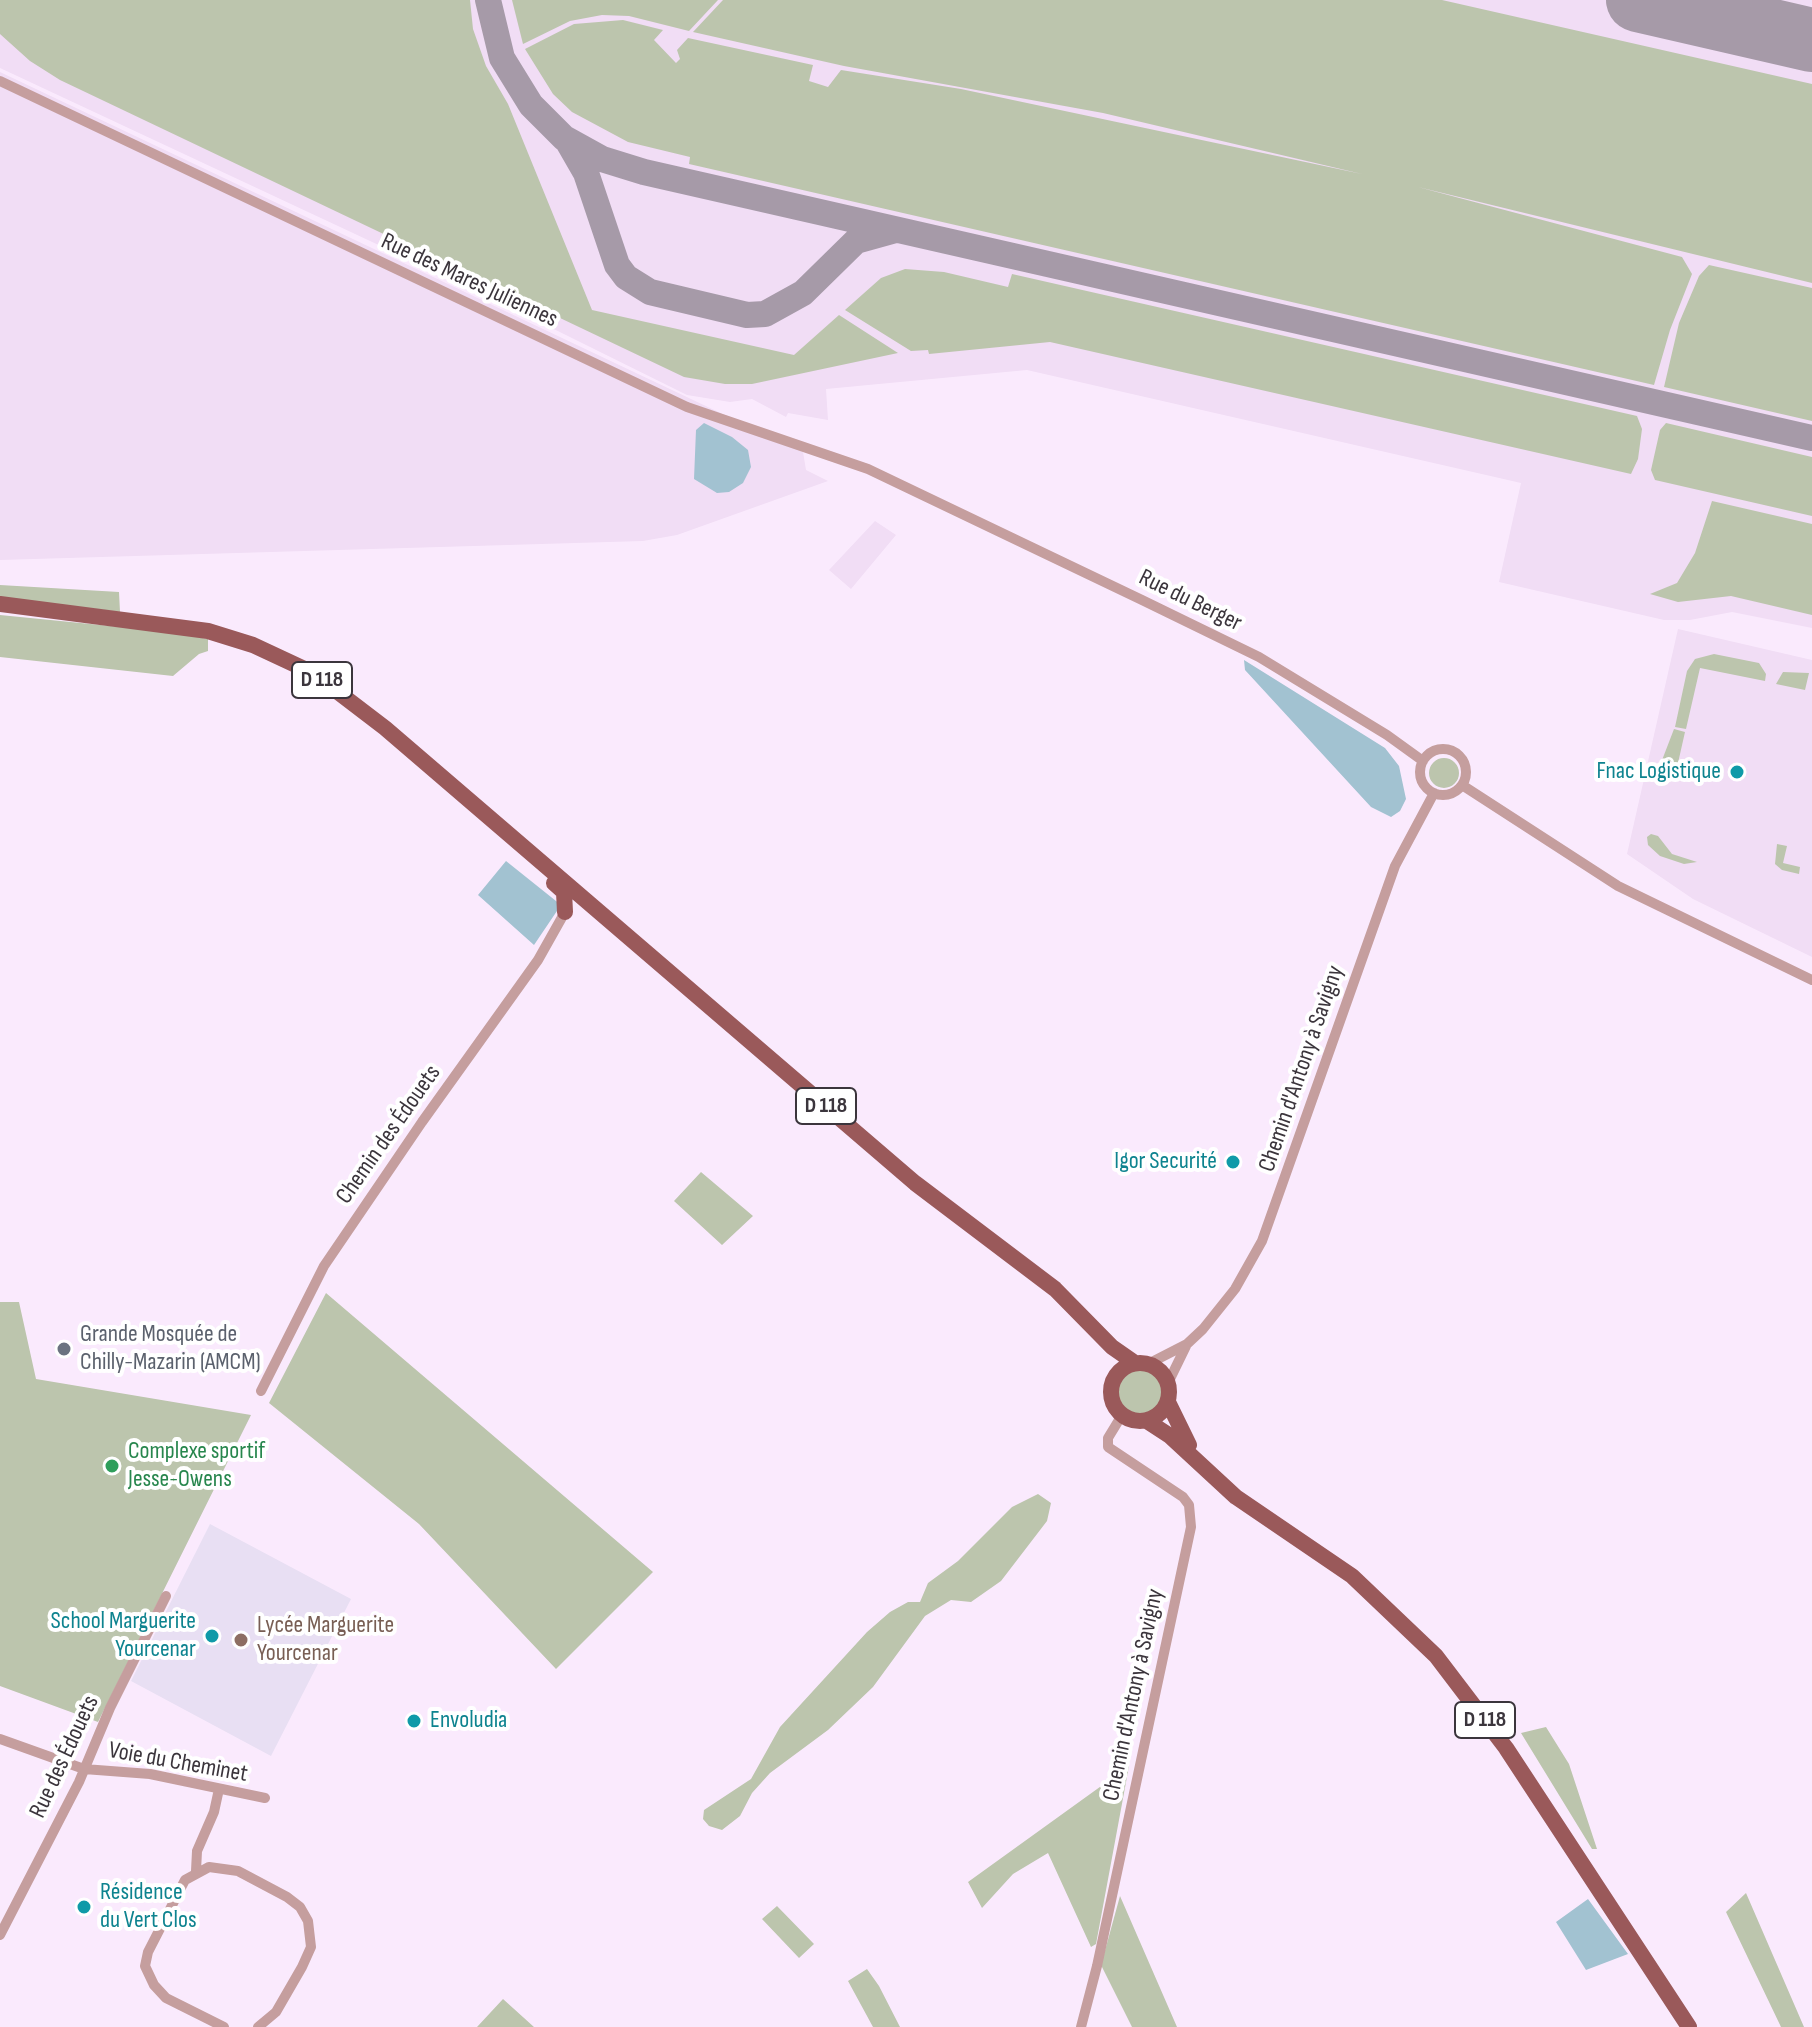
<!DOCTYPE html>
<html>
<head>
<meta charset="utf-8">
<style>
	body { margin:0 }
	canvas { display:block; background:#faeafd }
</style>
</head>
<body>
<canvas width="1812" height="2027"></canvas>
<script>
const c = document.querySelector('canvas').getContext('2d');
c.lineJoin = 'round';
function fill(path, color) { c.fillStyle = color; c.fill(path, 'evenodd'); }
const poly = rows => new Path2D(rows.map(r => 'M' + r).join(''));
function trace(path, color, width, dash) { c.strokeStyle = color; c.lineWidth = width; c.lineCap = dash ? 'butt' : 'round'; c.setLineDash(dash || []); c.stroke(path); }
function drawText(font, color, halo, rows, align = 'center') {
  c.font = font + ' "Sofia Sans Condensed",sans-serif'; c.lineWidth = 8; c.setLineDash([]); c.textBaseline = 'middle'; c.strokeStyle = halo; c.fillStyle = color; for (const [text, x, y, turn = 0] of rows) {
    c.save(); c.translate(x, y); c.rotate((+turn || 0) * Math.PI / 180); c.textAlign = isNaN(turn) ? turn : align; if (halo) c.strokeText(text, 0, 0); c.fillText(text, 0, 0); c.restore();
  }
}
const built = poly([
	[0,0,1812,0,1812,628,1732,612,1690,620,1664,620,1499,582,1521,483,1027,370,826,389,828,420,788,413,786,417,752,399,730,402,687,395,477,291,0,68],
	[0,72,803,452,806,470,828,481,677,535,643,541,0,560],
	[875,521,896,535,851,589,829,570],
	[1678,629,1812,660,1812,957,1693,899,1627,854]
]);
const education = poly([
	[210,1524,351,1599,271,1756,131,1681]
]);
const green = poly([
	[0,0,470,0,473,29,486,66,508,104,592,310,794,355,839,315,898,353,752,384,725,384,684,377,60,80,30,61,0,34],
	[512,0,718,0,689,31,629,16,602,15,570,21,523,44],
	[723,0,1442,0,1812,84,1812,283,1418,187,1682,257,1692,274,1670,330,1654,385,689,164,690,157,628,142,572,112,553,94,525,49,574,24,623,20,663,30,654,40,676,63,680,59,677,50,688,38,813,65,809,81,828,87,841,70,961,89,1362,174,1103,113,844,66,693,32],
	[1709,265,1812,288,1812,421,1664,387,1679,323,1699,276],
	[905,269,944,272,1008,287,1012,274,1637,416,1642,429,1638,459,1631,474,1050,342,929,354,928,350,911,351,845,310,881,278],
	[1666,423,1812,457,1812,516,1655,480,1651,470,1660,430],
	[1712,501,1812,524,1812,615,1731,596,1678,602,1650,594,1677,583,1695,553],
	[0,585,119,592,120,612,0,597],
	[0,615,171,632,208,639,208,651,199,654,173,676,0,657],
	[1714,654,1759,663,1766,674,1765,681,1700,668,1686,729,1675,727,1687,671,1695,659],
	[1783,672,1809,673,1805,690,1776,684],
	[1674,729,1685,732,1678,763,1666,760,1661,780,1657,777,1659,768],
	'1429 773a15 15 0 1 1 30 0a15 15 0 1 1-30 0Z',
	[1651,834,1658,836,1672,854,1697,862,1684,864,1660,856,1648,845,1647,837],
	[1777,844,1787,846,1783,863,1800,867,1799,874,1782,870,1775,864],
	[701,1172,753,1216,722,1245,674,1201],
	[326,1293,653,1572,556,1669,419,1524,269,1403],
	[0,1302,19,1302,36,1379,251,1415,98,1722,0,1686],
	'1117 1393a23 23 0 1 1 46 0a23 23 0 1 1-46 0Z',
	[1038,1494,1051,1503,1047,1521,1001,1581,971,1602,951,1600,925,1616,873,1687,828,1730,770,1773,752,1793,740,1816,722,1830,709,1826,703,1819,704,1810,751,1779,780,1727,867,1632,890,1612,908,1602,920,1602,928,1583,958,1561,1012,1507],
	[1546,1727,1569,1764,1597,1849,1592,1849,1521,1733],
	[1129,1766,1096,1944,1091,1947,1048,1853,1013,1874,982,1908,968,1882],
	[1746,1893,1804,2027,1781,2027,1726,1912],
	[1120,1896,1177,2027,1132,2027,1101,1965],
	[777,1906,814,1944,799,1958,762,1919],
	[867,1969,879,1986,900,2027,873,2027,848,1981],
	[503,1999,534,2027,477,2027]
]);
const water = poly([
	[704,423,732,437,748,450,751,467,743,483,729,492,717,493,694,479,696,430],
	[1244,660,1385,748,1399,766,1406,799,1400,811,1391,817,1371,807,1245,670],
	[506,861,561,905,534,945,478,895],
	[1588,1899,1628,1954,1586,1970,1556,1922]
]);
const taxiway = poly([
	[488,0,502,58,531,105,564,138,602,159,644,172,1812,438],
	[567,140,586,173,617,265,626,277,650,292,747,315,765,314,803,293,856,241,892,231]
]);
const runway = poly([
	[1638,0,1812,40]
]);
const minor = poly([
	[0,81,687,407,868,469,1142,600,1259,657,1387,735,1423,761],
	'1420 772a23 23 0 1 1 46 0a23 23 0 1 1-46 0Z',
	[1462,785,1618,886,1812,980],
	[1148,1364,1187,1344,1203,1329,1235,1289,1262,1241,1395,866,1434,793],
	[1168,1383,1186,1346],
	[261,1391,324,1266,422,1122,538,960,565,912],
	[0,1739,84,1769,150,1774,265,1798],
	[196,1871,197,1851,214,1812,219,1789],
	[0,1935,79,1782,110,1708,166,1596],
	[224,2027,166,1998,154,1985,145,1966,148,1952,185,1880,209,1867,238,1871,287,1897,300,1907,308,1921,311,1947,302,1967,276,2012,258,2027],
	[1081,2027,1097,1966,1191,1527,1189,1505,1183,1497,1108,1447,1108,1438,1122,1415]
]);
const primary = poly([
	[0,604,208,631,253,645,313,673,385,728,915,1183,1055,1289,1112,1347,1135,1363],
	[554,883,564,892,565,912],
	'1111 1392a29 29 0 1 1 58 0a29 29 0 1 1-58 0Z',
	[1168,1402,1189,1445],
	[1147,1421,1170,1436,1236,1497,1352,1576,1436,1656,1506,1748,1689,2027]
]);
const markers = [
	[1737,772,8,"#0f9aa8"],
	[1233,1162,8,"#0f9aa8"],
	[64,1349,8,"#6b7280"],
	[112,1466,8,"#2e9e5b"],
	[212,1636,8,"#0f9aa8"],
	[241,1640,8,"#8d6e63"],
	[414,1721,8,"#0f9aa8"],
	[84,1907,8,"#0f9aa8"]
];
const shields = [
	[322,680,60],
	[826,1106,60],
	[1485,1720,60]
];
const shieldNames = [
	["D 118",322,680],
	["D 118",826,1106],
	["D 118",1485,1720]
];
const streetNames = [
	["Rue des Mares Juliennes",469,281,25],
	["Rue du Berger",1190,601,26],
	["Chemin d'Antony à Savigny",1302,1069,-71],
	["Chemin des Édouets",389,1135,-55],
	["Chemin d'Antony à Savigny",1134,1695,-78],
	["Rue des Édouets",65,1757,-65],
	["Voie du Cheminet",178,1763,10]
];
const cultureNames = [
	["Fnac Logistique",1721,772],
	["Igor Securité",1217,1162],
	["School Marguerite",196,1622],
	["Yourcenar",196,1650],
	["Envoludia",430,1721,"left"],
	["Résidence",100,1893,"left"],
	["du Vert Clos",100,1921,"left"]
];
const worshipNames = [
	["Grande Mosquée de",80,1335],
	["Chilly-Mazarin (AMCM)",80,1363]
];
const leisureNames = [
	["Complexe sportif",128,1452],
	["Jesse-Owens",128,1480]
];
const educationNames = [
	["Lycée Marguerite",257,1626],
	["Yourcenar",257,1654]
];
fill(built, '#f1ddf5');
fill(education, '#e8dff3');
fill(green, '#bcc5ad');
fill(water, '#a2c2d1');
trace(taxiway, '#a69aa8', 26);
trace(runway, '#a69aa8', 64);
trace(minor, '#c59e9e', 10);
trace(primary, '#9a595a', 16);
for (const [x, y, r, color] of markers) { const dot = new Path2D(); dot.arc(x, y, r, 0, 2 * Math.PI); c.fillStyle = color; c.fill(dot); trace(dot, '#fff', 3); }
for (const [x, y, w] of shields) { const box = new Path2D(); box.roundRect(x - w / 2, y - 18, w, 36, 6); c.fillStyle = '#fff'; c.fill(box); trace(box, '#3b353c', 2); }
drawText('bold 22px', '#3b353c', null, shieldNames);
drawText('24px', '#3b353c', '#fff', streetNames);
drawText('24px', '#0d838f', '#fff', cultureNames, 'right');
drawText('24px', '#5b616d', '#fff', worshipNames, 'left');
drawText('24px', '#27864d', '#fff', leisureNames, 'left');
drawText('24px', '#785e54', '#fff', educationNames, 'left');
</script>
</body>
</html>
